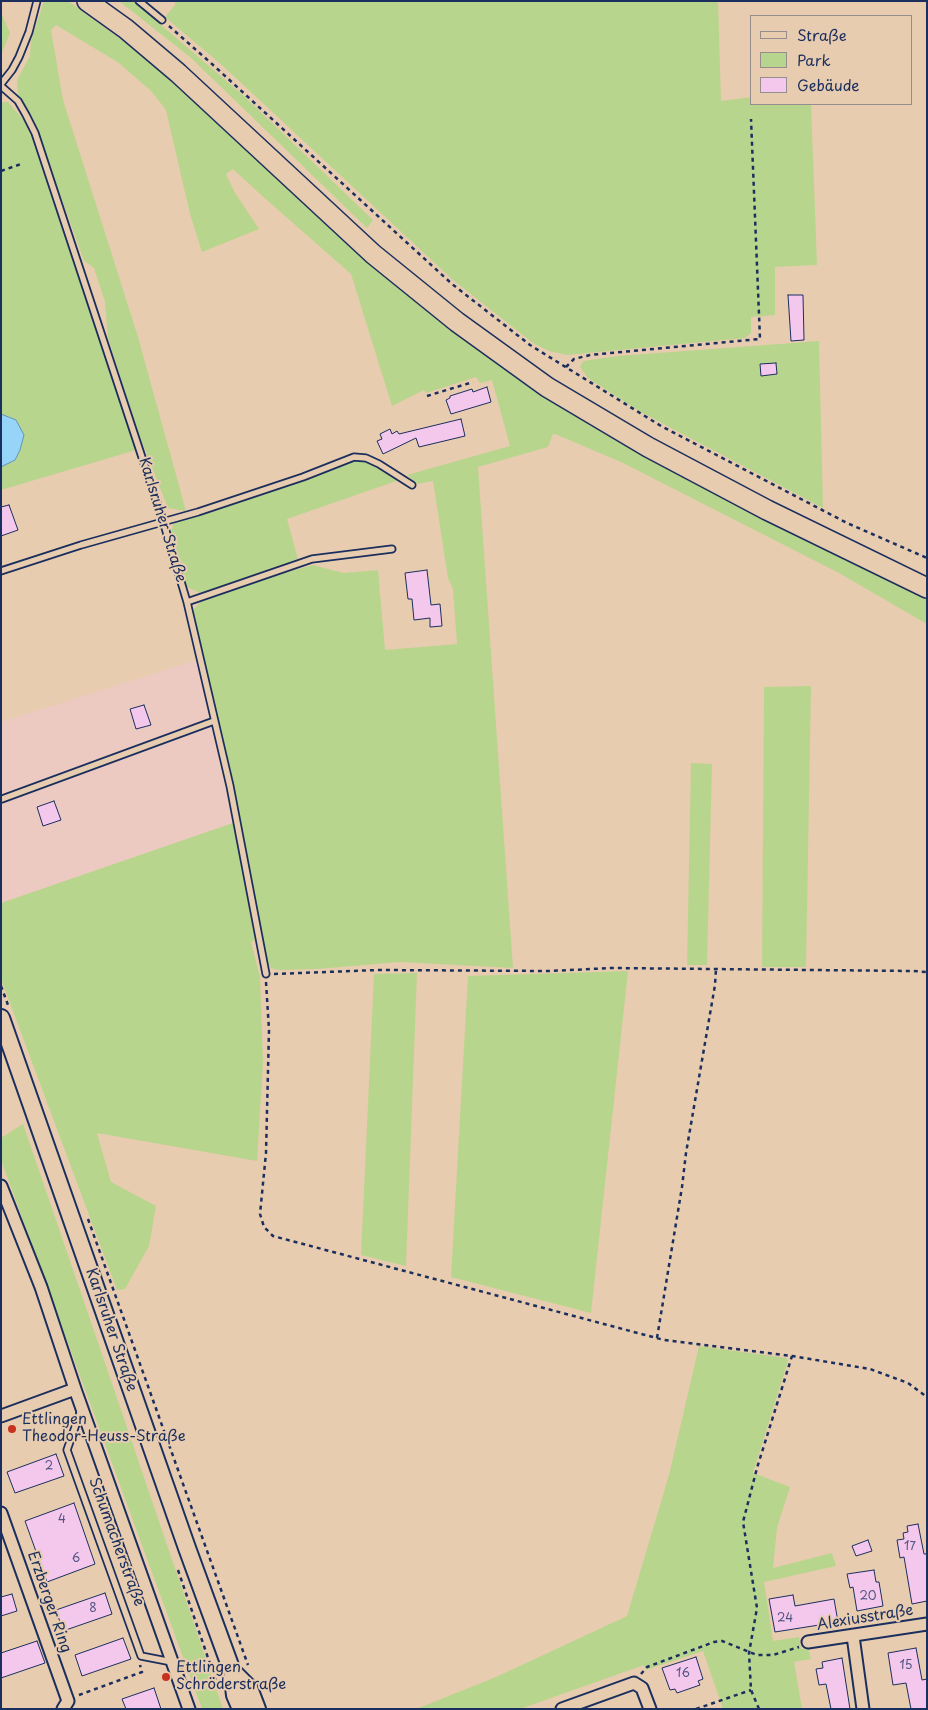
<!DOCTYPE html>
<html>
<head>
<meta charset="utf-8">
<style>
	body { margin:0 }
	#map { position:relative; width:928px; height:1710px; overflow:hidden; background:#e8ccaf; font-family:"Playpen Sans",sans-serif }
	canvas { display:block }
	.frame { position:absolute; inset:0; border:2px solid #1b2f5e; pointer-events:none }
	.legend { position:absolute; left:750px; top:15px; width:162px; height:90px; box-sizing:border-box; background:#e8ccaf; border:1px solid #968d8f; margin:0; padding:6px 9px; list-style:none; font-size:15px; color:#1b2f5e }
	.legend li { display:flex; align-items:center; gap:10px; height:25px }
	.legend b { width:25px; border:1px solid #968d8f }
</style>
</head>
<body>
<div id="map">
<canvas width="928" height="1710"></canvas>
<div class="frame"></div>
<ul class="legend">
<li><b style="height:6px;background:#e8ccaf"></b>Straße</li>
<li><b style="height:14px;background:#b8d58d"></b>Park</li>
<li><b style="height:14px;background:#f4c7ec"></b>Gebäude</li>
</ul>
</div>
<script>
const c = document.querySelector('canvas').getContext('2d');
c.lineJoin = 'round';
function fill(path, color) { c.fillStyle = color; c.fill(path, 'evenodd'); }
const poly = rows => new Path2D(rows.map(r => 'M' + r).join(''));
function trace(path, color, width, dash) { c.strokeStyle = color; c.lineWidth = width; c.lineCap = dash ? 'butt' : 'round'; c.setLineDash(dash || []); c.stroke(path); }
function drawText(font, color, halo, rows, align = 'center') {
  c.font = font + ' "Playpen Sans",sans-serif'; c.lineWidth = 4; c.setLineDash([]); c.textBaseline = 'middle'; c.strokeStyle = halo; c.fillStyle = color; for (const [text, x, y, turn = 0] of rows) {
    c.save(); c.translate(x, y); c.rotate((+turn || 0) * Math.PI / 180); c.textAlign = isNaN(turn) ? turn : align; if (halo) c.strokeText(text, 0, 0); c.fillText(text, 0, 0); c.restore();
  }
}
const built = poly([
	[197,660,233,823,1,903,1,722]
]);
const green = poly([
	[44,1,68,1,138,52,253,154,399,288,513,375,573,414,678,475,927,599,927,624,839,573,621,462,555,434,553,434,548,447,478,467,513,968,400,962,317,969,278,970,271,968,266,961,235,791,194,617,194,609,200,602,273,576,313,565,343,573,378,570,385,650,457,644,453,589,448,578,433,481,418,484,407,475,510,446,492,380,480,383,476,377,426,393,424,390,392,406,351,274,260,194,233,169,226,174,234,191,259,229,202,252,190,214,166,110,151,91,119,63,56,25,51,30,63,100,138,337,186,511,168,508,138,432,108,338,105,302,94,268,84,261,32,116,18,97,17,80,30,56,31,41],
	[119,1,133,1,244,96,373,220,367,228,190,57],
	[175,1,718,1,721,101,752,97,752,104,811,104,817,265,775,267,775,315,751,317,751,333,745,338,567,355,549,351,533,343,453,280,223,66,165,17,175,5],
	[1,12,10,33,1,55],
	[1,102,8,102,27,124,136,450,1,490],
	[819,341,823,508,639,411,588,378,580,367,583,361,618,356],
	[354,461,368,462,399,480,287,519,298,559,200,593,185,586,170,534,174,523],
	[811,686,806,967,762,967,764,687],
	[691,763,712,764,707,965,687,965],
	[233,823,255,940,251,942,260,977,263,1063,257,1161,97,1133,111,1182,156,1206,149,1246,125,1289,117,1290,1,979,1,903],
	[628,971,591,1313,451,1277,468,976],
	[417,973,406,1266,361,1255,374,974],
	[23,1124,104,1360,223,1709,202,1709,1,1160,1,1138],
	[699,1346,786,1358,788,1361,753,1473,790,1487,777,1528,773,1568,832,1553,836,1566,764,1582,773,1641,799,1637,801,1649,808,1648,811,1659,794,1662,802,1709,723,1709,703,1651,646,1670,644,1665,520,1709,416,1709,496,1677,627,1616,669,1475]
]);
const water = poly([
	[1,414,16,420,24,435,20,450,15,460,1,467,1,414]
]);
const building = poly([
	[788,295,803,295,804,340,791,341,788,295],
	[776,363,777,374,761,376,760,364,776,363],
	[487,387,491,402,451,414,446,400,450,398,450,396,472,389,473,392,487,387],
	[461,419,465,436,419,447,416,438,383,454,377,441,382,439,380,434,390,429,392,434,397,431,399,434,461,419],
	[9,505,18,530,1,536,1,507,9,505],
	[427,570,431,605,440,604,442,626,430,627,430,618,414,620,412,599,408,599,405,573,427,570],
	[144,705,151,725,136,729,130,709,144,705],
	[54,801,61,820,43,826,37,807,54,801],
	[56,1454,64,1476,15,1493,7,1472,56,1454],
	[74,1503,95,1564,47,1582,25,1521,74,1503],
	[918,1524,924,1554,927,1554,927,1601,912,1604,904,1557,900,1558,897,1540,904,1539,903,1533,908,1532,907,1526,918,1524],
	[868,1540,872,1551,856,1556,852,1546,868,1540],
	[874,1570,876,1582,879,1582,883,1606,857,1611,853,1587,850,1588,847,1574,874,1570],
	[105,1593,112,1614,63,1631,56,1610,105,1593],
	[12,1594,17,1611,1,1616,1,1597,12,1594],
	[793,1595,795,1606,834,1599,838,1622,775,1632,769,1599,793,1595],
	[123,1638,131,1659,82,1676,75,1655,123,1638],
	[37,1641,45,1663,1,1678,1,1653,37,1641],
	[916,1648,922,1680,927,1679,927,1709,911,1709,906,1683,893,1685,888,1653,916,1648],
	[696,1657,703,1679,698,1681,700,1685,677,1693,675,1689,670,1690,662,1668,696,1657],
	[842,1658,850,1709,831,1709,826,1684,819,1685,816,1669,823,1668,822,1662,842,1658],
	[154,1688,161,1709,126,1709,122,1699,154,1688]
]);
const path = poly([
	[169,26,212,64,452,284,530,345,661,426,847,523,927,558],
	[1,171,21,164],
	[566,367,574,359,590,355,760,339,751,119],
	[427,396,473,382],
	[274,974,378,970,550,971,611,968,913,971,927,972],
	[266,982,269,1030,266,1153,260,1214,264,1227,273,1236,664,1340,792,1356,870,1369,908,1383,927,1397],
	[1,986,8,1005],
	[88,1219,248,1665],
	[657,1338,682,1187,686,1153,715,985,716,969],
	[178,1570,219,1690],
	[641,1674,647,1667,714,1642,722,1641,757,1655,773,1655,799,1647],
	[79,1695,142,1672,140,1665],
	[696,1709,751,1690],
	[759,1709,751,1690,749,1653,757,1608,743,1522,757,1468,792,1356]
]);
const lane = poly([
	[139,1,162,20],
	[1,84,12,70,19,57,29,32,37,1],
	[1,86,18,101,26,115,35,133,163,521,187,602,230,786,266,974],
	[1,571,81,545,198,512,303,477,354,457,366,458,379,464,412,485],
	[187,602,312,559,392,549],
	[2,799,214,721],
	[81,1410,67,1450,141,1656,172,1662]
]);
const street = poly([
	[1,1186,41,1287,75,1389,189,1709],
	[1,1416,75,1389],
	[1,1513,68,1701,63,1709],
	[853,1636,863,1709],
	[808,1642,927,1624],
	[562,1709,634,1683,642,1688,650,1709]
]);
const secondary = poly([
	[1,1018,187,1548,232,1671,235,1695,241,1709],
	[232,1671,249,1688,257,1709]
]);
const primary = poly([
	[87,1,126,29,178,73,373,254,457,322,547,387,648,447,767,510,927,588]
]);
const markers = [
	[12,1429,5,"#c8321e"],
	[166,1677,5,"#c8321e"]
];
const numberNames = [
	["2",49,1467],
	["4",62,1520],
	["17",910,1547],
	["6",76,1559],
	["20",868,1597],
	["8",93,1609],
	["24",785,1619],
	["15",906,1666],
	["16",683,1674]
];
const streetNames = [
	["Karlsruher Straße",162,520,73],
	["Karlsruher Straße",111,1330,71],
	["Schumacherstraße",116,1542,70],
	["Erzberger Ring",49,1602,71],
	["Alexiusstraße",865,1618,-9]
];
const poiNames = [
	["Ettlingen",22,1420],
	["Theodor-Heuss-Straße",22,1437],
	["Ettlingen",176,1668],
	["Schröderstraße",176,1685]
];
fill(built, '#eccac1');
fill(green, '#b8d58d');
fill(water, '#96d5f7');
trace(water, '#6593ba', 1);
fill(building, '#f4c7ec');
trace(building, '#1b2f5e', 1);
trace(lane, '#1b2f5e', 9);
trace(street, '#1b2f5e', 15);
trace(secondary, '#1b2f5e', 20);
trace(primary, '#1b2f5e', 22);
trace(path, '#1b2f5e', 2.5, [4, 4]);
trace(lane, '#e8ccaf', 5.5);
trace(street, '#e8ccaf', 11);
trace(secondary, '#e8ccaf', 16);
trace(primary, '#e8ccaf', 19);
for (const [x, y, r, color] of markers) { const dot = new Path2D(); dot.arc(x, y, r, 0, 2 * Math.PI); c.fillStyle = color; c.fill(dot); trace(dot, '#e8ccaf', 2); }
drawText('12px', '#515582', null, numberNames);
drawText('15px', '#1b2f5e', '#e8ccaf', streetNames);
drawText('15px', '#1b2f5e', '#e8ccaf', poiNames, 'left');
</script>
</body>
</html>
